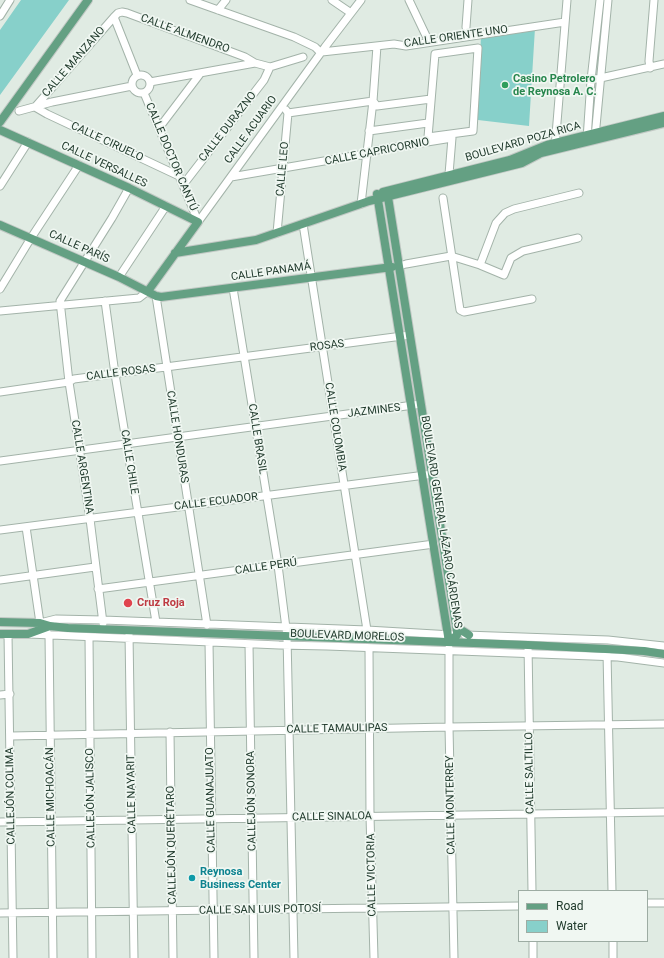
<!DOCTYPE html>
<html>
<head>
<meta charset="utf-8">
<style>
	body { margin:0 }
	#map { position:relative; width:664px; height:958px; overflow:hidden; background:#e0ebe3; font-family:Roboto,sans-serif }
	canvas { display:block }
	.legend { position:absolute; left:518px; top:890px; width:130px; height:52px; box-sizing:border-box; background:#f0f7f2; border:1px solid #9daca3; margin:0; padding:5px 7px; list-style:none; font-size:12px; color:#213b2d }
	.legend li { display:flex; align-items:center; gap:8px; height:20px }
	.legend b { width:20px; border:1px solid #9daca3 }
</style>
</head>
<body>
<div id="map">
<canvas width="664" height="958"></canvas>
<ul class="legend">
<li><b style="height:5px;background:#64a083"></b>Road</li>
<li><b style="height:11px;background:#87d0ca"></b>Water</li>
</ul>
</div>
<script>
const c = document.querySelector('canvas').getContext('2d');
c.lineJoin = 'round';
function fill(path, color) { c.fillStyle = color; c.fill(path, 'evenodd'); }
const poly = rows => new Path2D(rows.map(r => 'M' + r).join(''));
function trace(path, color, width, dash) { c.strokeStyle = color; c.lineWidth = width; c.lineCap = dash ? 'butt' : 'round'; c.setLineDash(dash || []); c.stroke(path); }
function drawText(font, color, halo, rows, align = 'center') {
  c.font = font + ' Roboto,sans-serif'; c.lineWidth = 3.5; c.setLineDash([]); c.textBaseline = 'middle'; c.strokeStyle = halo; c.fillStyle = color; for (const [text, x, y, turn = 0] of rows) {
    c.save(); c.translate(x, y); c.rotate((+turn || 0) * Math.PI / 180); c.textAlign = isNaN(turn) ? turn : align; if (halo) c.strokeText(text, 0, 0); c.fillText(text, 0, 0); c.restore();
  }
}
const water = poly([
	[21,0,69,0,0,95,0,30],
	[535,28,529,126,478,120,478,100,481,35]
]);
const minor = poly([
	[190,0,294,37,315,47,319,51,322,52],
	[332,0,351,13],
	[409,0,429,42],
	[218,10,226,0],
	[0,16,10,0],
	[114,17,137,75],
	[466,27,468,0],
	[478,48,473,131,428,137,435,54,478,48],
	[322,52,394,44,406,46,565,22],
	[650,68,649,61,654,0],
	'132 84a9 9 0 1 1 18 0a9 9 0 1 1-18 0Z',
	[596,79,664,64],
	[150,82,255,63,270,67,303,57],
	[144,93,198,221],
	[19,111,52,102,132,86],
	[288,113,373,101,377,106,431,99],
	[159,128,200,74],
	[369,131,428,123],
	[595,137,608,0],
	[587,139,591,80,600,0],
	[555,147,567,0],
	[179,176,47,114,35,107,114,17,118,13,122,12,127,13,245,57,255,63],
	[231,177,359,155,366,156,371,151,452,138,449,174],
	[183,185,264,80,270,67],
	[0,186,28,142],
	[443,198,460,310,464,312,532,299],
	[361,204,373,101,377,46],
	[198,222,325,47,361,0],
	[303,224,367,630],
	[277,233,288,113,286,110],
	[480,265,496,223,505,213,514,209,579,193],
	[399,266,406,264,451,256,480,265,504,275,511,258,523,251,578,238],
	[119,277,166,206],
	[233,288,278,565,287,636,294,958],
	[0,289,31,238,79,165],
	[156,296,207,625],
	[105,301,115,374,156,622],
	[0,311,139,298,148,291],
	[0,392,69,382,74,379,410,335],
	[0,461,421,404],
	[26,527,40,623,49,635,53,958],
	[0,530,433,474],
	[0,580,95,567],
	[98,589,434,544],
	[40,623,56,619,103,620,367,630,452,635],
	[103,623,90,519,69,382,60,301,112,218,129,188],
	[8,634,13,958],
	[29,634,279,645,327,646,618,657,664,663],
	[129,634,134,958],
	[465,635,608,640,664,646],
	[89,637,92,958],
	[209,642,214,958],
	[249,644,254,958],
	[528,645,532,891],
	[369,648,370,816,374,958],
	[449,648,449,727,454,958],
	[607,653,612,891],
	[0,695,10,694],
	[170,732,173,958],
	[11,736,449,727,664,724],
	[0,822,664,812],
	[647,903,664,903],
	[0,913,519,906],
	[533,941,533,958],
	[613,941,613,958]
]);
const major = poly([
	[0,122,88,0],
	[0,130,129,188,198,222,148,291],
	[387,191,457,631,457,635,449,642],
	[383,192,510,160,547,145,664,116],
	[377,194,449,642],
	[0,225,119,277,156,296,161,297,392,267],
	[175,253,256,240,369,201,510,166,522,163,541,153,664,123],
	[0,622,40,623,50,626,68,628,528,645,644,651,664,654],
	[457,624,461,630,469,635],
	[0,634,28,634,50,626]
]);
const markers = [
	[505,85,4,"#2e9e5b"],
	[128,603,5,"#e0444e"],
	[192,878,4,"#0f9aa8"]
];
const streetNames = [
	["CALLE ALMENDRO",185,34,20],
	["CALLE ORIENTE UNO",456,37,-8],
	["CALLE MANZANO",74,62,-49],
	["CALLE DURAZNO",228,127,-52],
	["CALLE ACUARIO",251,130,-54],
	["CALLE CIRUELO",107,142,25],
	["BOULEVARD POZA RICA",523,142,-16],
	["CALLE CAPRICORNIO",377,152,-11],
	["CALLE DOCTOR CANTÚ",171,157,67],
	["CALLE VERSALLES",104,165,25],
	["CALLE LEO",283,169,-85],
	["CALLE PARÍS",79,247,24],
	["CALLE PANAMÁ",271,272,-8],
	["ROSAS",327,346,-7],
	["CALLE ROSAS",121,373,-7],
	["JAZMINES",374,411,-7],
	["CALLE COLOMBIA",335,427,81],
	["CALLE HONDURAS",177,437,81],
	["CALLE BRASIL",257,439,81],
	["CALLE CHILE",129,462,81],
	["CALLE ARGENTINA",82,467,81],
	["CALLE ECUADOR",216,502,-7],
	["BOULEVARD GENERAL LÁZARO CÁRDENAS",441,522,81],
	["CALLE PERÚ",266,567,-8],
	["BOULEVARD MORELOS",347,636,2],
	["CALLE TAMAULIPAS",337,729,-1],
	["CALLE SALTILLO",530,773,-91],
	["CALLE NAYARIT",132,794,-91],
	["CALLEJÓN COLIMA",11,796,-91],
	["CALLE MICHOACÁN",51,797,-91],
	["CALLEJÓN JALISCO",91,798,-91],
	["CALLE GUANAJUATO",211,800,-91],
	["CALLEJÓN SONORA",252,801,-91],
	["CALLE MONTERREY",451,805,-91],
	["CALLE SINALOA",332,817,-1],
	["CALLEJÓN QUERÉTARO",172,845,-91],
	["CALLE VICTORIA",372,875,-91],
	["CALLE SAN LUIS POTOSÍ",260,910,-1]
];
const leisureNames = [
	["Casino Petrolero",513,79],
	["de Reynosa A. C.",513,92]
];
const healthNames = [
	["Cruz Roja",137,603]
];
const cultureNames = [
	["Reynosa",200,872],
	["Business Center",200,885]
];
fill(water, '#87d0ca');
trace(minor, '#a3b3a9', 9);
trace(major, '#c1c8c4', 10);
trace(minor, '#fff', 7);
trace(major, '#64a083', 8);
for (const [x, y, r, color] of markers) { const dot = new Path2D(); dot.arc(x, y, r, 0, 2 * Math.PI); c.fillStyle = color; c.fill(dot); trace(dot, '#f0f7f2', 1.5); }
drawText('11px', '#213b2d', '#f0f7f2', streetNames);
drawText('bold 11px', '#27864d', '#f0f7f2', leisureNames, 'left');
drawText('bold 11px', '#be3a42', '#f0f7f2', healthNames, 'left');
drawText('bold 11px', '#0d838f', '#f0f7f2', cultureNames, 'left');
</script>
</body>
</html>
